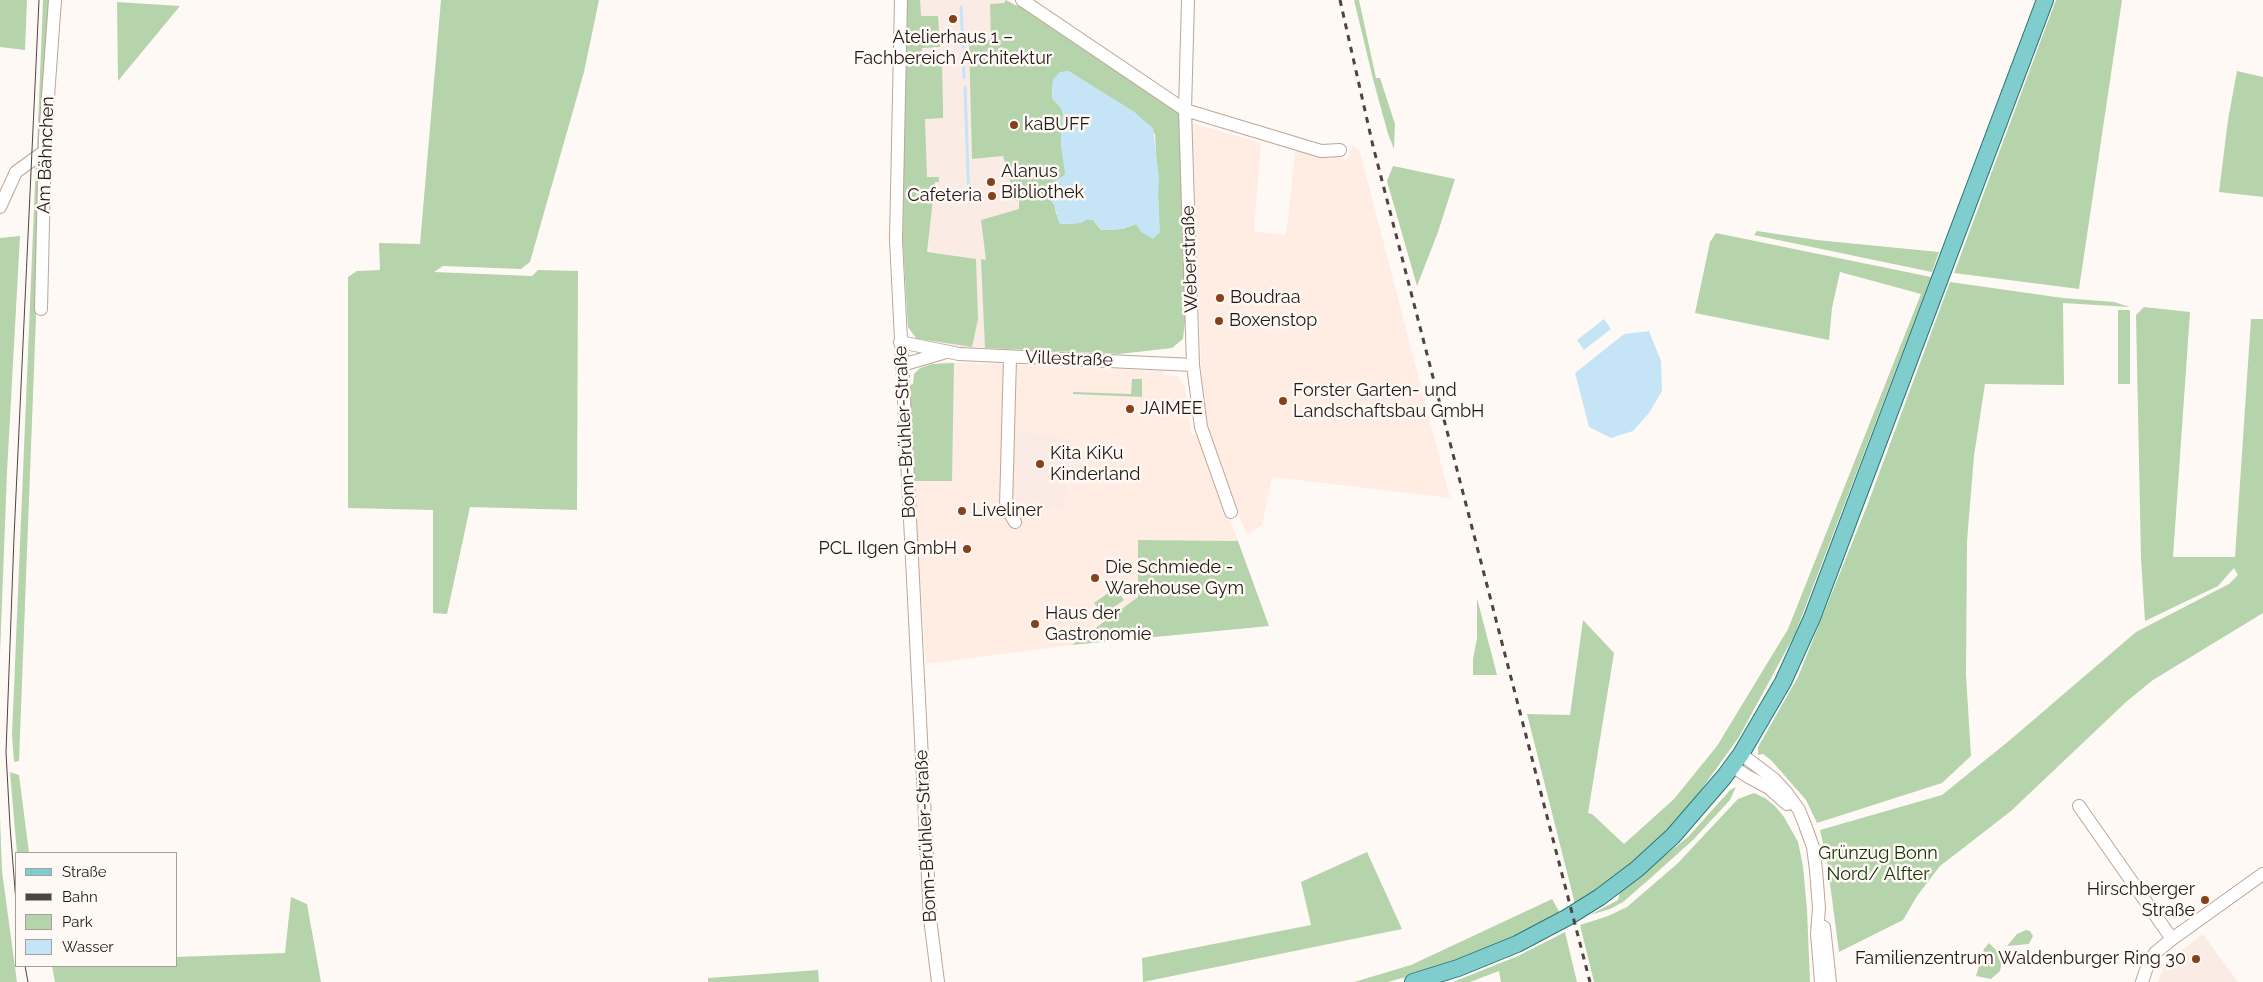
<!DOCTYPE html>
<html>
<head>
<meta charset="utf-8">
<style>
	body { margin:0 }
	#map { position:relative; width:2263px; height:982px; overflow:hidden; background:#fff9f6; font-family:Raleway,sans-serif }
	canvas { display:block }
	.legend { position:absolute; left:15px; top:852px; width:162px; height:115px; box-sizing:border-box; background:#fff9f6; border:1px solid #a79f9c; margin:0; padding:6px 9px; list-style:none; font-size:15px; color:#231914 }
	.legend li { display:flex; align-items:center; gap:10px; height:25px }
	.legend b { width:25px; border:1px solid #a79f9c }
</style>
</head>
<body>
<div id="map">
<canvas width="2263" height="982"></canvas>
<ul class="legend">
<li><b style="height:6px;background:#80cdcd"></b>Straße</li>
<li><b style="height:6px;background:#4d443f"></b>Bahn</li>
<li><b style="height:14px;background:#b5d4ab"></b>Park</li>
<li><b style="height:14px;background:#c5e5f6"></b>Wasser</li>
</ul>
</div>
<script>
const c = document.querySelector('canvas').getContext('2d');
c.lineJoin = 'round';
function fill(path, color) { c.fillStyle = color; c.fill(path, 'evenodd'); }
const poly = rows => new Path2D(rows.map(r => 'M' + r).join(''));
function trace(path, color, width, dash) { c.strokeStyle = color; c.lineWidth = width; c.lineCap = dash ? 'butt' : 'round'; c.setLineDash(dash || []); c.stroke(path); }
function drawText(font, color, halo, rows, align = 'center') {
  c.font = font + ' Raleway,sans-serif'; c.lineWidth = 5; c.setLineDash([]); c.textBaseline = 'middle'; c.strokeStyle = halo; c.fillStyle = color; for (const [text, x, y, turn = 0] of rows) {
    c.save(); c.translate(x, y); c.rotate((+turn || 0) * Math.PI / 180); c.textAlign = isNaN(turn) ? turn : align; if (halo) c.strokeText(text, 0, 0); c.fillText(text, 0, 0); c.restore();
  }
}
const commercial = poly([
	[1192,123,1261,143,1254,231,1286,235,1296,146,1347,160,1353,145,1360,152,1450,498,1272,477,1262,525,1247,535,1223,474,1203,412],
	[943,362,1164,371,1164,375,1178,376,1185,387,1191,434,1200,435,1238,541,1138,540,1138,597,1072,645,926,664,913,481,910,385,913,384,914,374,920,368]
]);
const built = poly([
	[905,0,1006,0,1015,5,1028,8,1015,349,961,347,920,339,918,341,908,327,903,242],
	[1014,433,1069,436,1065,509,1022,507,1016,501,1012,491],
	[2203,934,2238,982,2158,982,2163,968,2173,957]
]);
const green = poly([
	[0,0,27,0,25,50,0,47],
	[43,0,51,0,42,146,37,150],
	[441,0,599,0,584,72,530,262,521,269,443,266,434,272,532,276,538,270,578,271,577,510,470,507,447,614,433,613,433,510,348,508,348,277,357,271,380,270,379,243,420,244],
	[905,0,920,0,921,16,938,16,940,47,922,48,923,65,942,64,943,107,943,118,925,119,927,177,939,177,939,182,935,182,927,252,976,259,978,319,972,347,920,339,918,341,908,327,903,242],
	[1006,0,1015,5,1028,8,1180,113,1187,303,1183,339,1172,348,1119,354,985,348,981,259,986,260,981,220,1019,209,1019,200,1016,201,1003,156,972,159,969,40,991,40,990,4,1004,3],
	[1068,71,1134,112,1155,134,1159,216,1140,228,1136,224,1122,229,1101,230,1093,220,1087,219,1080,223,1061,224,1056,213,1055,206,1049,197,1054,182,1065,175,1065,167,1061,144,1063,114,1061,108,1052,98,1053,80],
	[1354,0,1359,0,1376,78,1380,78,1395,124,1394,149,1388,134,1373,79],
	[2056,0,2122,0,2079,289,1954,273],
	[117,2,180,6,118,81],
	[2237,71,2263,77,2263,197,2219,192,2228,120],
	[36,160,42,160,19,761,14,762,12,735],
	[1393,166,1455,179,1438,232,1417,286,1387,181],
	[1757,231,1817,240,1939,252,1932,272,1754,235],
	[1716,233,1931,277,1795,634,1739,737,1688,808,1671,827,1625,869,1575,904,1527,714,1570,715,1583,620,1614,653,1588,813,1592,814,1624,844,1674,799,1717,746,1788,629,1921,294,1840,272,1832,308,1829,340,1695,313,1710,242],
	[20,236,7,472,0,654,0,238],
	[1950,282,2063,298,2114,302,2130,307,2063,303,2064,385,1985,384,1974,456,1967,541,1966,675,1971,756,1942,783,1817,823,1806,800,1771,760,1763,754,1758,755,1758,747,1798,677,1867,506],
	[2144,307,2190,312,2173,557,2235,557,2251,319,2263,319,2263,613,2153,680,2126,702,2011,811,1940,866,1917,896,1903,920,1839,952,1827,861,1820,830,1942,795,2010,740,2136,632,2229,584,2238,575,2234,568,2218,586,2145,621,2141,558,2136,315],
	[2118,310,2130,310,2130,384,2118,384],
	[954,363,952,481,913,481,910,385,913,384,914,374,920,368,932,364],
	[1132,379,1142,379,1142,397,1073,394,1073,392,1131,394],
	[1138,540,1238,541,1269,626,1072,645,1138,597],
	[1115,588,1124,600,1103,615,1094,603],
	[1477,598,1497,675,1473,675,1473,659,1477,638],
	[10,772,19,775,29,853,17,853],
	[1736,787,1730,800,1693,840,1645,883,1623,902,1610,909,1590,915,1618,900,1620,891,1688,837,1730,790],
	[1754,793,1765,798,1775,806,1784,817,1798,842,1803,866,1807,910,1810,982,1594,982,1580,925,1608,916,1627,907,1677,864,1738,799],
	[0,817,2,871,17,982,0,982],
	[1367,852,1402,929,1143,982,1142,958,1311,925,1301,882],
	[291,897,307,904,321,982,55,982,52,966,176,966,176,957,285,953],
	[1552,899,1560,913,1517,936,1434,969,1388,982,1354,982,1411,965],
	[2026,930,2030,931,2033,936,2029,944,2007,946,2017,934],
	[1565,932,1577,982,1501,982,1499,971,1470,982,1453,982,1518,956],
	[1989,943,1998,952,2002,961,2000,971,1991,979,1976,976,1984,949],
	[818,970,819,982,708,982,708,978]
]);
const water = poly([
	[1068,71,1134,112,1153,128,1159,178,1158,197,1160,232,1153,239,1141,232,1136,224,1122,229,1101,230,1093,220,1087,219,1081,223,1060,224,1058,220,1055,206,1049,197,1049,192,1054,182,1065,175,1061,144,1063,114,1061,108,1052,98,1053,80,1060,72],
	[1604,319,1611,329,1584,350,1577,340],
	[1649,331,1661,361,1662,391,1649,413,1633,431,1611,438,1589,427,1575,373,1624,334]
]);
const stream = poly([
	[961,7,963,47],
	[963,56,964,78],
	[965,87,969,203]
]);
const minor = poly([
	[901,0,896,240,930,918,938,982],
	[1022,0,1185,110,1321,151,1340,150],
	[1188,0,1185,110,1193,365,1201,427,1231,512],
	[0,207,16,172,45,151],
	[41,309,45,138,55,0],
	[900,342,959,354,1193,365],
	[1010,357,1006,507,1015,522],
	[902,365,943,353],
	[1741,754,1774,779,1786,792,1799,810,1805,825,1813,847,1816,870,1819,908,1817,934,1821,982],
	[1732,766,1747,776,1769,788,1787,804],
	[2079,806,2172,939],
	[1824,927,1830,982],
	[2142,982,2148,964,2155,953,2172,939,2263,874]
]);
const major = poly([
	[1413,982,1458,968,1517,944,1568,917,1600,897,1637,869,1673,836,1724,777,1741,754,1783,682,1812,618,2045,0]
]);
const tram = poly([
	[16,902,10,826,6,752,14,537,39,0],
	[25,966,28,982]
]);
const rail = poly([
	[1340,0,1373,146,1590,982]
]);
const markers = [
	[953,19,5,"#86401c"],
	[1014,125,5,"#86401c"],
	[991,182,5,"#86401c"],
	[992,196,5,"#86401c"],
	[1220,298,5,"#86401c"],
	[1219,321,5,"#86401c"],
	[1283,401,5,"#86401c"],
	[1130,409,5,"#86401c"],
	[1040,464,5,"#86401c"],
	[962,511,5,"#86401c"],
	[967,549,5,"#86401c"],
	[1095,578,5,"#86401c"],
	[1035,624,5,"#86401c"],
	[2205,900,5,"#86401c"],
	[2196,959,5,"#86401c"]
];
const poiNames = [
	["Atelierhaus 1 –",953,38,"center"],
	["Fachbereich Architektur",953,59,"center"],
	["kaBUFF",1024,125],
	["Alanus",1001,172],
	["Bibliothek",1001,193],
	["Cafeteria",982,196,"right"],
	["Boudraa",1230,298],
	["Boxenstop",1229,321],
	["Forster Garten- und",1293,391],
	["Landschaftsbau GmbH",1293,412],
	["JAIMEE",1140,409],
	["Kita KiKu",1050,454],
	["Kinderland",1050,475],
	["Liveliner",972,511],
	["PCL Ilgen GmbH",957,549,"right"],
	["Die Schmiede -",1105,568],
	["Warehouse Gym",1105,589],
	["Haus der",1045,614],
	["Gastronomie",1045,635],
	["Hirschberger",2195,890,"right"],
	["Straße",2195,911,"right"],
	["Familienzentrum Waldenburger Ring 30",2186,959,"right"]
];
const streetNames = [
	["Am Bähnchen",46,155,-88],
	["Weberstraße",1190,259,-92],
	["Villestraße",1069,359,2],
	["Bonn-Brühler-Straße",905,432,-93],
	["Bonn-Brühler-Straße",926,836,-93]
];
const parkNames = [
	["Grünzug Bonn",1878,854],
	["Nord/ Alfter",1878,875]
];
fill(commercial, '#ffece3');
fill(built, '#faece4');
fill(green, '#b5d4ab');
fill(water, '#c5e5f6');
trace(stream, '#c5e5f6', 3);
trace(minor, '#bea596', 14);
trace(major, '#297876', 18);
trace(minor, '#fff', 12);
trace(major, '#80cdcd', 16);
trace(tram, '#4d443f', 1);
trace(rail, '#4d443f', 3, [6, 6]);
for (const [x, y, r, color] of markers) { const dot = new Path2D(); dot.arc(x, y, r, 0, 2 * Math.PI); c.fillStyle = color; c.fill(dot); trace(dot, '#fff9f6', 2); }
drawText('18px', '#231914', '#fff9f6', poiNames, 'left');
drawText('18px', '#231914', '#fff9f6', streetNames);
drawText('18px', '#133305', '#fff9f6', parkNames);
</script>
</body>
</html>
